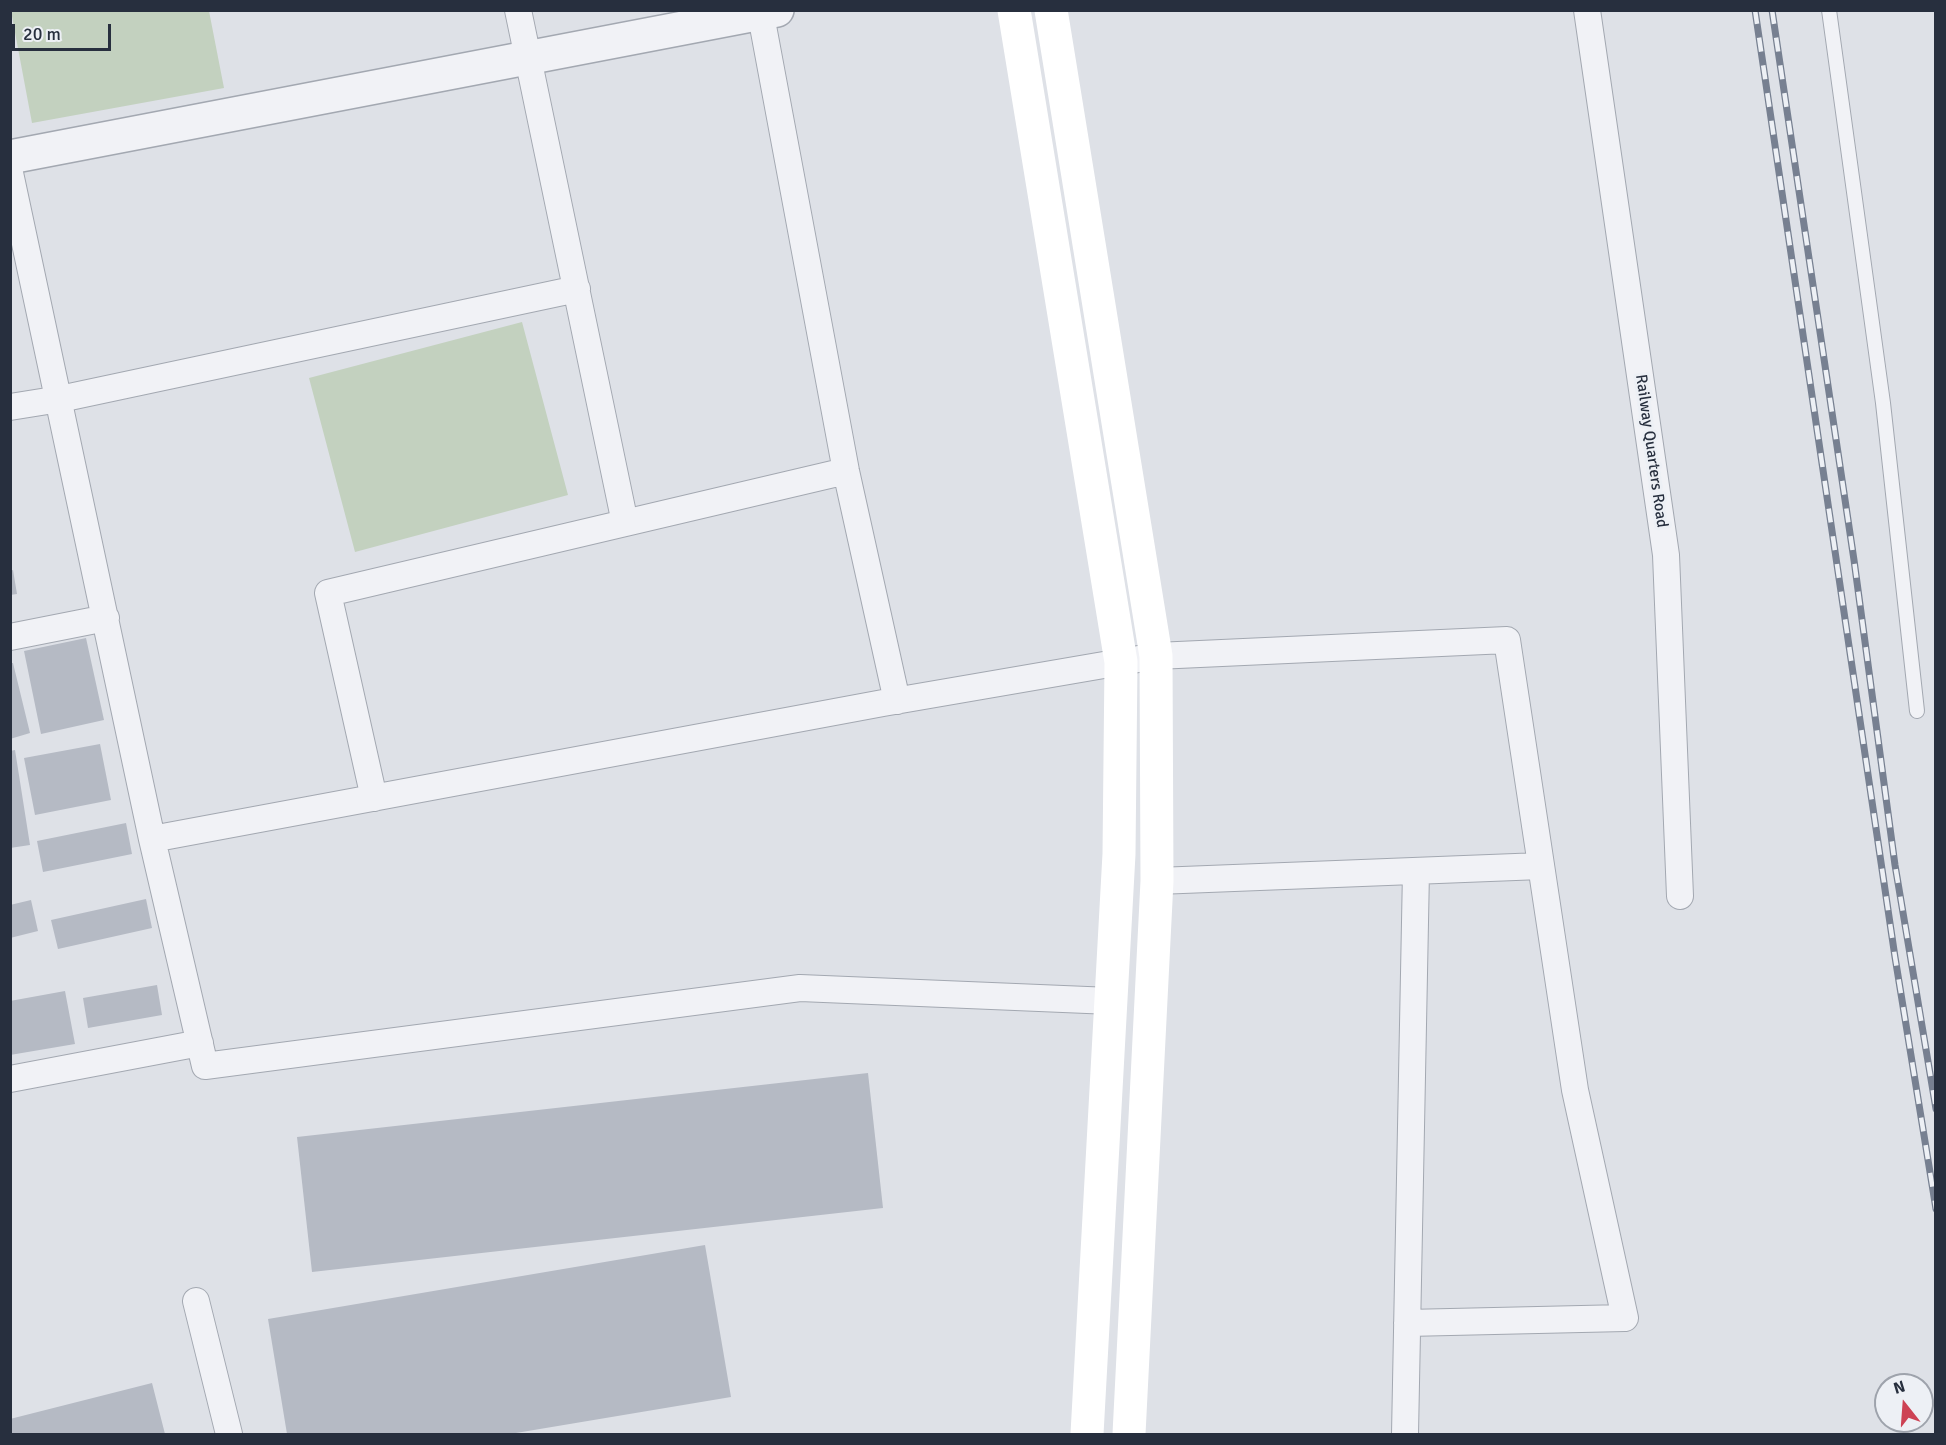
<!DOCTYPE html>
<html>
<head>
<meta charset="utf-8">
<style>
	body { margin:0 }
	#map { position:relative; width:1946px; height:1445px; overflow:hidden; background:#dee1e7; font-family:Signika,sans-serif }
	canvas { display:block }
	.frame { position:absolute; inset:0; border:12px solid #272f3e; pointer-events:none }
	.north { position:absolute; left:1874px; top:1373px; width:60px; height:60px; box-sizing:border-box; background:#edf0f5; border:2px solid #9ea3ac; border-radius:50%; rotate:343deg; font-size:16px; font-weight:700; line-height:24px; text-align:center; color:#272f3e }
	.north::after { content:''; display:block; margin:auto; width:21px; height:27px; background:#cd4254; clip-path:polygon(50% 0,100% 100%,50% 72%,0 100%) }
	.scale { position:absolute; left:12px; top:24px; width:99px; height:27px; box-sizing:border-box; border:3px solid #272f3e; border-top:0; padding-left:8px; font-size:18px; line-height:21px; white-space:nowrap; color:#272f3e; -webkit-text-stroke:4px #edf0f5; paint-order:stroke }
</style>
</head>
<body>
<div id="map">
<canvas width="1946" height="1445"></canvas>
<div class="frame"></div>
<div class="north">N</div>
<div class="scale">20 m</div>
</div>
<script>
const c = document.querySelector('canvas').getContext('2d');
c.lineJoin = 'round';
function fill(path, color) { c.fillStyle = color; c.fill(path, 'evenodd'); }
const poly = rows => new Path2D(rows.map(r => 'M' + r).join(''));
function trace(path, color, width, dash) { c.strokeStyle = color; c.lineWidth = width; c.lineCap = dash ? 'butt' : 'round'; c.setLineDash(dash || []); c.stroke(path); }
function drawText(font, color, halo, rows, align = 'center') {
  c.font = font + ' Signika,sans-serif'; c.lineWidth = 6; c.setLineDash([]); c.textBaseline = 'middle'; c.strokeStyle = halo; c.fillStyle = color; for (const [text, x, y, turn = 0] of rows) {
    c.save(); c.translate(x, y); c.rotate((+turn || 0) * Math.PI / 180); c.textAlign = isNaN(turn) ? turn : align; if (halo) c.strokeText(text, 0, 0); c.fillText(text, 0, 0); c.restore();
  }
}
const green = poly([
	[11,11,209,11,224,88,32,123],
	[522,322,568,495,355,552,309,378]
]);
const building = poly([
	[13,570,17,594,10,595,10,571],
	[86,638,104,720,41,734,24,651],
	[10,663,13,663,30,733,10,739],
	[100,744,111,800,35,815,24,758],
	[15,750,30,845,10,848,10,751],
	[126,823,132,854,43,872,37,841],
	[146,899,152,928,58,949,51,920],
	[31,900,38,931,10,938,10,905],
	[157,985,162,1015,88,1028,83,998],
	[65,991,75,1044,10,1055,10,1001],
	[868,1073,883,1208,312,1272,297,1137],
	[705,1245,731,1397,510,1434,287,1434,268,1319],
	[152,1383,165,1434,10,1434,10,1419]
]);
const service = poly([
	[1829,10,1883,403,1917,711]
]);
const minor = poly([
	[760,10,846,471,897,701],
	[1587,10,1666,555,1680,896],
	[10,173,152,839,205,1066,800,988,1111,1001],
	[10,407,60,399,577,289],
	[625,523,846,471],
	[10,637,106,618],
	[374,798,328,593,625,523,518,10],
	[152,839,883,703,1156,656,1507,640,1575,1090,1625,1318,1407,1323],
	[1157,881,1541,866],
	[10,1079,200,1043],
	[196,1301,229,1434],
	[1405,1434,1416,871]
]);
const tertiary = poly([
	[10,157,777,10]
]);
const secondary = poly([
	[1014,10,1121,662,1119,854,1087,1434],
	[1051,10,1156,656,1157,881,1129,1434]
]);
const rail = poly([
	[1755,10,1895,957,1936,1209],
	[1772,10,1854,560,1895,865,1936,1109]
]);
const streetNames = [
	["Railway Quarters Road",1651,451,82]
];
fill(green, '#c3d1bf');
fill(building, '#b5bac4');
trace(service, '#a3a8b1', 16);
trace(minor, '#a3a8b1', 28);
trace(tertiary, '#a3a8b1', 36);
trace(service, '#f1f2f6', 14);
trace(minor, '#f1f2f6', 26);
trace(tertiary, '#f1f2f6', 33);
trace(secondary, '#fff', 33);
trace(rail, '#778091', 7);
trace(rail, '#edf0f5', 4.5, [14]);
drawText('16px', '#272f3e', '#edf0f5', streetNames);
</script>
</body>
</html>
